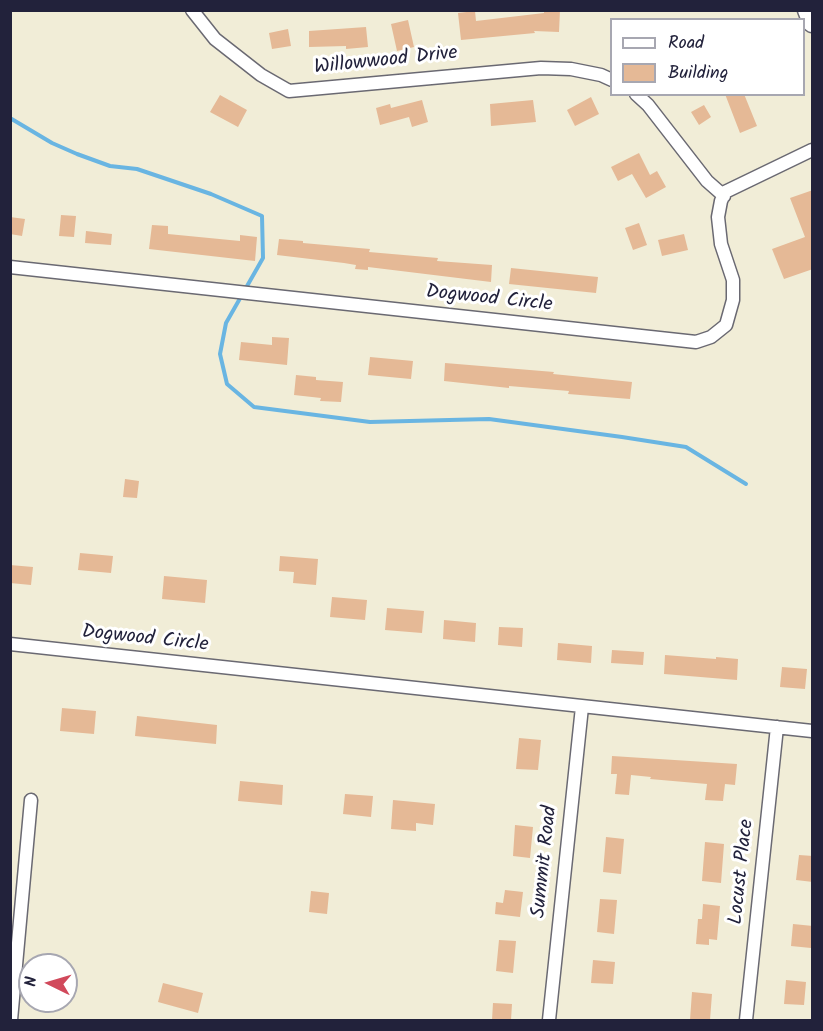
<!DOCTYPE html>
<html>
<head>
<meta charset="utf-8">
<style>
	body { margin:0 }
	#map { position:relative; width:823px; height:1031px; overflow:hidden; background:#f1edd7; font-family:Kalam,sans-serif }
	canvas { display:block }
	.frame { position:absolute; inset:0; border:12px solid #22223b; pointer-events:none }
	.legend { position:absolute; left:610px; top:18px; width:195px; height:78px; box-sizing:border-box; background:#fff; border:2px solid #a7a7b1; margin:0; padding:8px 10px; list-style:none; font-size:18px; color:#22223b }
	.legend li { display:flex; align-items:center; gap:12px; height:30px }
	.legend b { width:30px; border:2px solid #a7a7b1 }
	.north { position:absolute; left:18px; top:953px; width:60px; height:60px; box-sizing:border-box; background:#fff; border:2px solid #a7a7b1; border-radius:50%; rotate:275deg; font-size:16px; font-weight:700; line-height:24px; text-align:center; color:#22223b }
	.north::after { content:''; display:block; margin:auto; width:21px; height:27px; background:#d1495b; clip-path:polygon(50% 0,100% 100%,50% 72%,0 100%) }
</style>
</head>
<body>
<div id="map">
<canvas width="823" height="1031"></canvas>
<div class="frame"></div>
<ul class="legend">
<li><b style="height:8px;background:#fff"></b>Road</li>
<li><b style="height:16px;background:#e5b996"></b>Building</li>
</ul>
<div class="north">N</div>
</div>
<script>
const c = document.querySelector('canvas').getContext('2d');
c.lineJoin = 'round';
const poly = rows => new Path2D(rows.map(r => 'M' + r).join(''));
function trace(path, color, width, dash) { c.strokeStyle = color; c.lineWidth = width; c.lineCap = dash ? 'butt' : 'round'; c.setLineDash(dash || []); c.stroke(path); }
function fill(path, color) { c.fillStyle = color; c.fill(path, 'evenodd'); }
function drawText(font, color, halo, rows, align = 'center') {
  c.font = font + ' Kalam,sans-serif'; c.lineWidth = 6; c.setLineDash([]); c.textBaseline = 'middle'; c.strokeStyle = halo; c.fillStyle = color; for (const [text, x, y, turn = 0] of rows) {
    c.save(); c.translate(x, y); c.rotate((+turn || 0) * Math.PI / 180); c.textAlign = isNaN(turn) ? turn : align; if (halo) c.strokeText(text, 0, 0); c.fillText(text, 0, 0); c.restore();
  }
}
const stream = poly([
	[10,118,52,143,77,154,110,166,137,169,211,194,262,216,263,258,226,323,220,354,227,384,254,407,370,422,489,419,622,437,686,447,746,484]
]);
const building = poly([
	[544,10,560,10,559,32,534,31,535,33,461,40,458,13,475,11,476,21,544,13],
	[408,20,414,47,397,51,391,24],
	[366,27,368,47,346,49,346,46,309,47,309,31],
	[288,29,291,46,272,49,269,33],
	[725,94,744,94,757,126,740,133],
	[220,95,247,110,238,127,210,112],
	[591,97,599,114,575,126,567,110],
	[422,100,428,122,412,127,409,117,380,125,376,108,390,104,391,108],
	[533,100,536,122,491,126,490,104],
	[704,105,711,117,699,125,691,112],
	[639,153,650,175,657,171,666,187,646,198,632,174,618,181,611,167],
	[813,190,813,269,784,279,772,249,805,237,790,198],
	[61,215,76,216,74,237,59,236],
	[10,217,25,219,22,236,10,234],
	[639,223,647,245,633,250,625,228],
	[152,225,168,226,168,234,240,241,240,235,257,237,255,261,149,249],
	[86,231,112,234,111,245,85,243],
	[684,234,688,250,662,256,658,240],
	[279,239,303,241,303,243,370,249,369,252,438,258,437,261,492,265,491,282,368,267,368,270,355,269,356,265,344,263,277,255],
	[511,268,598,277,596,293,509,284],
	[272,337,289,338,287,365,239,360,241,342,272,345],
	[370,357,413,361,411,379,368,375],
	[445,363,554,372,553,374,632,382,630,399,568,394,569,391,509,386,509,388,444,381],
	[296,375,316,377,316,380,343,382,341,402,320,401,321,398,294,395],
	[125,479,139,481,137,498,123,497],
	[80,553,113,556,111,573,78,570],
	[280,556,318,559,316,585,293,583,294,572,279,571],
	[10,565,33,567,31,585,10,583],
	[164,576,207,580,205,603,162,599],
	[332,597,367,600,365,620,330,617],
	[387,608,424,611,422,633,385,630],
	[444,620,476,623,475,642,443,639],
	[499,627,523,628,522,647,498,645],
	[558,643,592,646,591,663,557,660],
	[612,650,644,652,643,665,611,663],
	[665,655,716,659,716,657,738,659,737,680,664,674],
	[782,667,807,669,805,689,780,687],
	[62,708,96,711,94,734,60,731],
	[137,716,217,725,216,744,135,736],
	[519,738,541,740,538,770,516,769],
	[612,756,737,764,735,785,725,784,723,801,705,800,707,784,650,779,651,777,631,775,629,795,615,794,617,774,611,774],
	[240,781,283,785,282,805,238,801],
	[345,794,373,796,371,817,343,814],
	[393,800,435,804,433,825,416,823,416,831,391,829],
	[515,825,533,827,530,858,513,856],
	[606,837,624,839,621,874,603,872],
	[705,842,724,844,721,883,702,881],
	[799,855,813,856,813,882,796,880],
	[505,890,523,892,520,917,495,914,496,902,503,903],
	[311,891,329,893,327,914,309,912],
	[600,899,617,900,614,934,597,932],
	[703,904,720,906,717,940,709,939,709,945,696,944,698,919,702,919],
	[793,924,813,926,811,948,791,946],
	[499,940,516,941,513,973,496,971],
	[593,960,615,962,613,984,591,983],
	[786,980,806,982,804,1005,784,1004],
	[163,983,203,993,198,1013,158,1002],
	[692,992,712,994,710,1020,690,1020],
	[493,1003,512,1004,511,1020,492,1020]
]);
const minor = poly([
	[192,10,215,39,261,75,289,91,541,68,571,69,601,75,612,80],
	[636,94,648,105,707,181,724,196],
	[10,267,696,342,711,337,726,325,733,300,733,280,721,244,718,217,721,201,725,192,812,150],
	[10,644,812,731],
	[11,1020,31,800],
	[549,1020,582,707],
	[746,1020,777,727]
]);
const secondary = poly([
	[807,10,812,23]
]);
const streetNames = [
	["Willowwood Drive",386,62,-6],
	["Dogwood Circle",489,300,6],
	["Dogwood Circle",145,640,6],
	["Summit Road",546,862,-84],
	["Locust Place",743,872,-84]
];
trace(stream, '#69b5e2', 4);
fill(building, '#e5b996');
trace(minor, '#6a6972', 15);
trace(secondary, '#6a6972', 21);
trace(minor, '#fff', 12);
trace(secondary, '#fff', 18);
drawText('20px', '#22223b', '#fff', streetNames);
</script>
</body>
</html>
